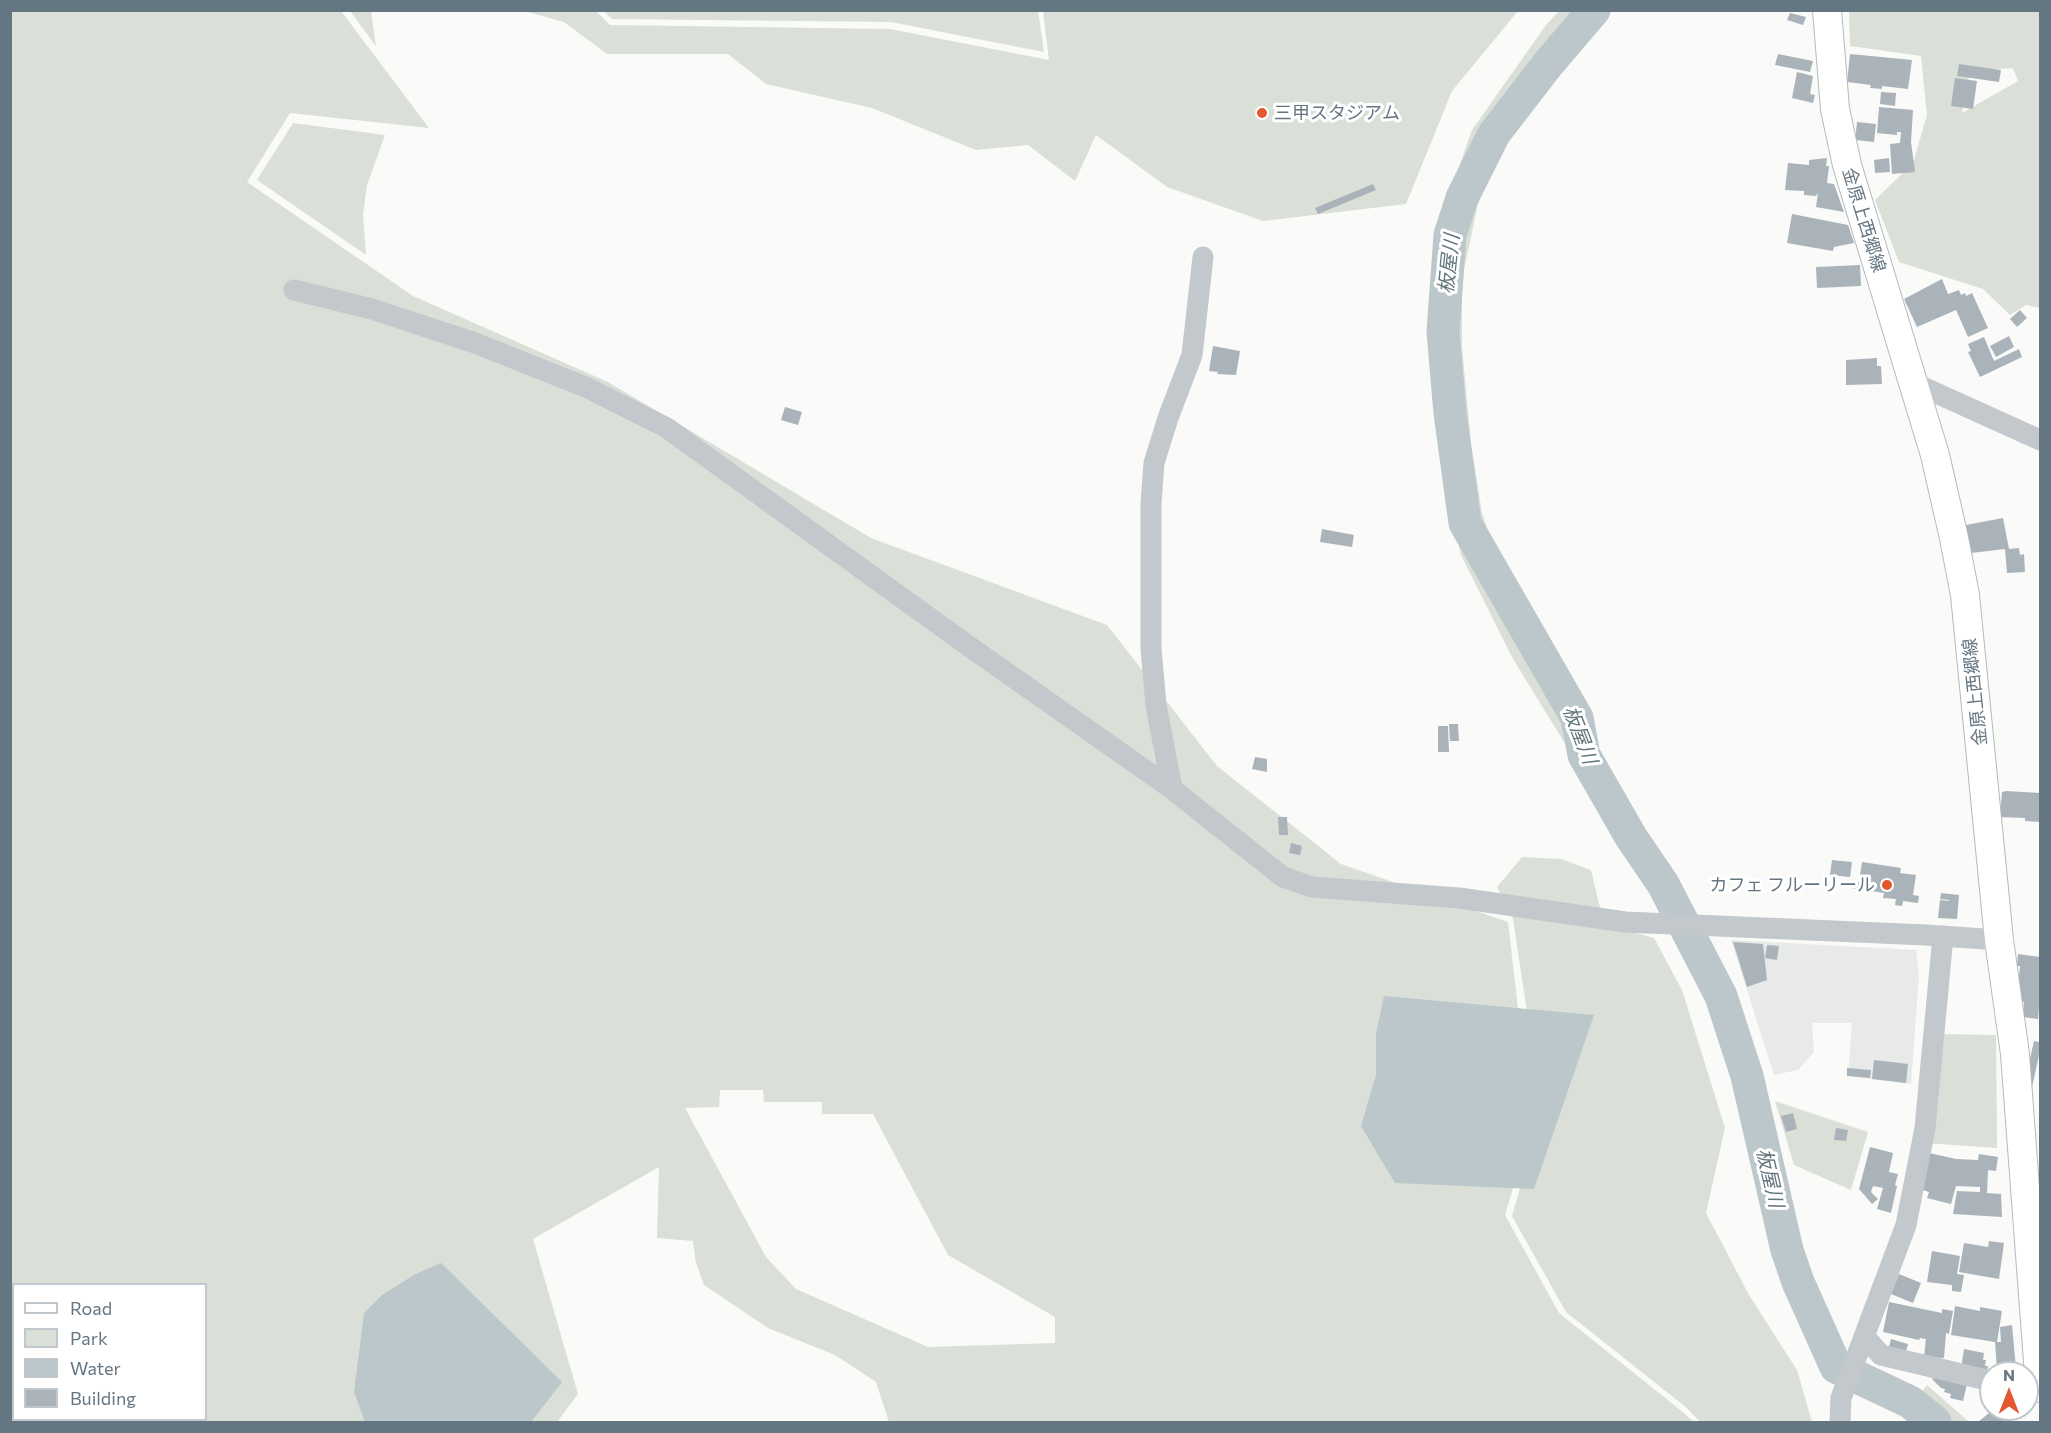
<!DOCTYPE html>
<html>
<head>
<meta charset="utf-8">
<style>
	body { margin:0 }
	#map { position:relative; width:2051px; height:1433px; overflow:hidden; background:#fafaf8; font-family:Commissioner,sans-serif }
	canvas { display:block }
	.frame { position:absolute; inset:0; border:12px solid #657683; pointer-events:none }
	.legend { position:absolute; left:12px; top:1283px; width:195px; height:138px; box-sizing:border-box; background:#fff; border:2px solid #c1c8cd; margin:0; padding:8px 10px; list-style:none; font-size:18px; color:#657683 }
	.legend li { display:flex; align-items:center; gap:12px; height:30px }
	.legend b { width:30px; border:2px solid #c1c8cd }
	.north { position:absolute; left:1979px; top:1361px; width:60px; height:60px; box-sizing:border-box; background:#fff; border:2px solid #c1c8cd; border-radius:50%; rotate:0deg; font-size:16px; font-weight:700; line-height:24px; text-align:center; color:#657683 }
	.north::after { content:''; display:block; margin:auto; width:21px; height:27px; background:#e4572e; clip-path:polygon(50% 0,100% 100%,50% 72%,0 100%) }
</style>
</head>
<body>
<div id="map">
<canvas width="2051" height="1433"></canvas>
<div class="frame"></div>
<ul class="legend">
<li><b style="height:8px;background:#fff"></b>Road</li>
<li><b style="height:16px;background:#dadfd7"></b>Park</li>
<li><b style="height:16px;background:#bbc7cb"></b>Water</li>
<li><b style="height:16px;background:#aab3b9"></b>Building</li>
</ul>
<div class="north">N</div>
</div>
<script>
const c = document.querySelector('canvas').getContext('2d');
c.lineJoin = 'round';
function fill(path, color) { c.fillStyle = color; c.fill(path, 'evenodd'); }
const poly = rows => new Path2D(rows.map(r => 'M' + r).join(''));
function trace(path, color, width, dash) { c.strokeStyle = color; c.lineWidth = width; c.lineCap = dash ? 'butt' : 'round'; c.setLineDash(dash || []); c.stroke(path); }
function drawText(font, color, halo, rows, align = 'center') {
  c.font = font + ' Commissioner,"Noto Sans JP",sans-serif'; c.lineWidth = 6; c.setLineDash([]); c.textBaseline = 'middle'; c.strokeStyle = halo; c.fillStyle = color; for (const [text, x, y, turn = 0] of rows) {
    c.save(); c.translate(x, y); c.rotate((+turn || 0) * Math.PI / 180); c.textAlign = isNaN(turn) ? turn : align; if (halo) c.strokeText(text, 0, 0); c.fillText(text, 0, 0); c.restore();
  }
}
const built = poly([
	[1731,940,1916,950,1919,976,1911,1084,1848,1076,1852,1023,1812,1023,1814,1052,1798,1070,1774,1075]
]);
const green = poly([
	[1560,10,1585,11,1539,61,1490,123,1465,166,1455,178,1472,130,1546,25],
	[10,11,341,11,429,128,290,113,247,182,413,296,608,382,871,538,1107,625,1217,766,1341,864,1508,922,1521,1034,1534,1118,1505,1215,1559,1313,1684,1413,1694,1422,889,1422,876,1382,835,1355,768,1328,704,1285,696,1263,693,1241,657,1238,659,1167,533,1239,578,1394,557,1422,11,1422],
	[720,1090,763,1090,764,1102,822,1102,822,1114,873,1114,948,1255,1055,1317,1055,1343,928,1347,796,1289,766,1257,685,1108,719,1107],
	[14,1284,206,1284,206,1420,14,1420],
	[350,11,371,11,376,46],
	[524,11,596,11,610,25,890,29,1049,60,1043,11,1518,11,1452,91,1406,204,1263,221,1167,187,1096,135,1075,181,1028,145,976,150,872,108,766,84,728,54,607,54,564,22],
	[604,11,1038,11,1044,52,891,22,612,19],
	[1849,11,2040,11,2040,67,2039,69,2040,69,2040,308,2026,305,2010,315,1983,289,1899,262,1875,200,1913,163,1927,115,1921,56,1850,46],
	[2013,68,2018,81,1962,113,1970,71],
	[293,123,385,135,367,185,363,215,366,255,257,180],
	[1500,144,1478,204,1462,279,1462,347,1471,443,1482,513,1504,579,1484,551,1467,499,1449,317,1460,225,1470,189,1486,158],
	[1451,510,1468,550,1575,726,1574,739,1569,750,1513,659,1461,555],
	[1522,857,1561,859,1591,870,1604,924,1654,938,1682,990,1725,1128,1706,1213,1749,1295,1797,1370,1812,1422,1700,1422,1687,1408,1566,1312,1512,1216,1542,1111,1513,919,1497,887],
	[1938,1034,1996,1035,1997,1148,1925,1143],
	[1775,1101,1868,1132,1851,1190,1794,1165],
	[1927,1385,1967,1420,1969,1422,1945,1422,1916,1399]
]);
const water = poly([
	[1384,996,1594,1015,1534,1189,1395,1183,1361,1126,1376,1075,1376,1034],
	[441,1263,562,1382,531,1422,365,1422,354,1392,364,1313,382,1295,414,1275]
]);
const river = poly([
	[1594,10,1548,64,1494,134,1462,198,1450,235,1443,332,1450,413,1465,523,1577,718,1584,755,1631,837,1663,884,1721,996,1747,1076,1787,1250,1798,1282,1836,1367,1910,1402,1935,1422]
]);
const building = poly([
	[1790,13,1806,17,1803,25,1787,20],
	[1778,54,1813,61,1810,72,1775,65],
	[1850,54,1912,60,1908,89,1882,86,1882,89,1870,88,1871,85,1847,82],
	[1959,64,2001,70,1999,82,1957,76],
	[1797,72,1813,76,1810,94,1815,95,1813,103,1792,98],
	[1955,78,1977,81,1973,109,1951,106],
	[1881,92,1896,93,1895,106,1880,104],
	[1879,107,1913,110,1911,142,1915,172,1892,174,1890,144,1900,143,1901,132,1897,132,1897,135,1877,133],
	[1857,122,1876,124,1874,142,1855,140],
	[1827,158,1826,166,1829,166,1827,183,1834,184,1844,212,1816,207,1818,193,1816,196,1804,195,1804,191,1785,190,1788,163,1809,165,1809,160],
	[1889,158,1890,172,1875,173,1874,160],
	[1373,184,1376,190,1318,214,1315,208],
	[1792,214,1848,225,1854,243,1834,247,1833,251,1787,243],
	[1860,265,1861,286,1817,288,1816,267],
	[1942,279,1948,294,1959,290,1961,295,1965,293,1966,296,1972,293,1988,328,1968,337,1956,310,1917,327,1904,299],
	[2020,310,2027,318,2017,327,2010,319],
	[2009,336,2014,347,1996,357,1990,346],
	[1984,337,1994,361,2019,349,2022,357,1980,377,1968,352,1971,351,1968,344],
	[1213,346,1240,351,1236,375,1217,374,1218,372,1209,371],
	[1877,358,1877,366,1881,366,1882,384,1846,385,1846,360],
	[785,407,802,412,798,425,781,420],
	[2003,518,2009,549,2019,548,2020,555,2024,554,2025,572,2007,573,2005,549,1971,553,1966,525],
	[1322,529,1354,535,1352,547,1320,542],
	[1449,724,1458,724,1459,741,1450,741],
	[1438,726,1448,726,1449,752,1438,752],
	[1255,757,1267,759,1267,772,1252,769],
	[2006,791,2040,793,2040,822,2025,821,2025,818,2000,817,2002,792],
	[1278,817,1287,817,1288,835,1279,835],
	[1291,843,1302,846,1300,855,1289,853],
	[1832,860,1852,862,1850,877,1830,875],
	[1862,862,1901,868,1900,873,1916,875,1913,895,1919,896,1918,903,1903,901,1902,906,1895,905,1896,899,1883,898,1884,893,1852,888,1853,881,1859,882],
	[1941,893,1959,895,1957,919,1938,918,1940,900,1949,901,1949,900,1940,899],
	[1733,942,1763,944,1767,980,1747,987],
	[1767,945,1779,946,1777,960,1765,958],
	[2018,954,2040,957,2040,994,2038,1019,2023,1017,2024,1002,2017,1001,2020,966,2017,966],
	[2034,1041,2040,1042,2040,1051,2032,1087,2024,1085],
	[1874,1060,1908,1064,1906,1083,1872,1079],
	[1847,1068,1871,1070,1870,1078,1847,1076],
	[1793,1113,1797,1129,1786,1132,1781,1116],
	[1836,1128,1848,1130,1846,1141,1834,1140],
	[1870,1147,1893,1153,1889,1172,1898,1174,1895,1185,1897,1186,1891,1213,1877,1209,1883,1188,1873,1186,1871,1192,1878,1199,1872,1204,1859,1189],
	[1929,1153,1956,1159,1978,1160,1979,1154,1998,1157,1996,1171,1988,1170,1987,1193,2001,1194,2002,1217,1953,1214,1957,1191,1980,1192,1980,1187,1956,1186,1951,1204,1927,1198,1929,1192,1920,1189],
	[1989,1241,2004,1243,1999,1279,1959,1272,1964,1243,1988,1247],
	[1932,1251,1960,1256,1957,1274,1964,1275,1961,1292,1952,1291,1952,1285,1927,1282],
	[1899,1274,1921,1283,1913,1303,1891,1294],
	[1889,1302,1942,1313,1942,1309,1953,1311,1949,1334,1946,1333,1944,1358,1924,1357,1926,1339,1920,1338,1919,1340,1883,1332],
	[1955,1306,1980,1311,1980,1307,2002,1311,1997,1342,2001,1342,2000,1327,2012,1325,2016,1368,1997,1370,1995,1342,1951,1335],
	[1891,1339,1908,1344,1905,1355,1888,1351],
	[1964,1349,1984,1353,1983,1360,1986,1360,1985,1366,1988,1366,1987,1373,1961,1368],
	[1933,1378,1967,1384,1963,1401,1950,1398,1951,1394,1944,1392,1945,1389,1941,1388,1932,1379],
	[1994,1409,2003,1409,2013,1422,1979,1422,1979,1421]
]);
const street = poly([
	[294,290,372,309,475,343,588,388,667,428,963,642,1172,789,1283,877,1312,887,1459,898,1625,922,1926,935,1999,940],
	[1914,383,2040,440],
	[1172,789,1156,705,1151,649,1151,503,1154,463,1168,418,1192,355,1203,257],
	[1865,1337,1881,1355,1991,1381],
	[1840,1422,1841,1398,1906,1225,1925,1128,1943,936]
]);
const secondary = poly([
	[1827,10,1835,109,1847,165,1935,455,1954,538,1965,595,1999,940,2015,1054,2040,1388]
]);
const markers = [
	[1262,113,6,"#e4572e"],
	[1887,885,6,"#e4572e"]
];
const poiNames = [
	["三甲スタジアム",1274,113],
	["カフェ フルーリール",1875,885,"right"]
];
const streetNames = [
	["金原上西郷線",1864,220,73],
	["金原上西郷線",1975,692,-96]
];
const waterNames = [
	["板屋川",1449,264,-84],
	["板屋川",1580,735,69],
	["板屋川",1770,1178,77]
];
fill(built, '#e8e9e9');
fill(green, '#dadfd7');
fill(water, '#bbc7cb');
trace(river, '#bbc7cb', 33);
fill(building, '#aab3b9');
trace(secondary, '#b3babf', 30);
trace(street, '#c3c8cc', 21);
trace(secondary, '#fff', 28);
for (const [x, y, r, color] of markers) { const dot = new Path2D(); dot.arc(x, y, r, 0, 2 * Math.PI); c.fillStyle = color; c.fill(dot); trace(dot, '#fff', 2); }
drawText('18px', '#657683', '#fff', poiNames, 'left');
drawText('18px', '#657683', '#fff', streetNames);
drawText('italic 20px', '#60757c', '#fff', waterNames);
</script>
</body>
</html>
